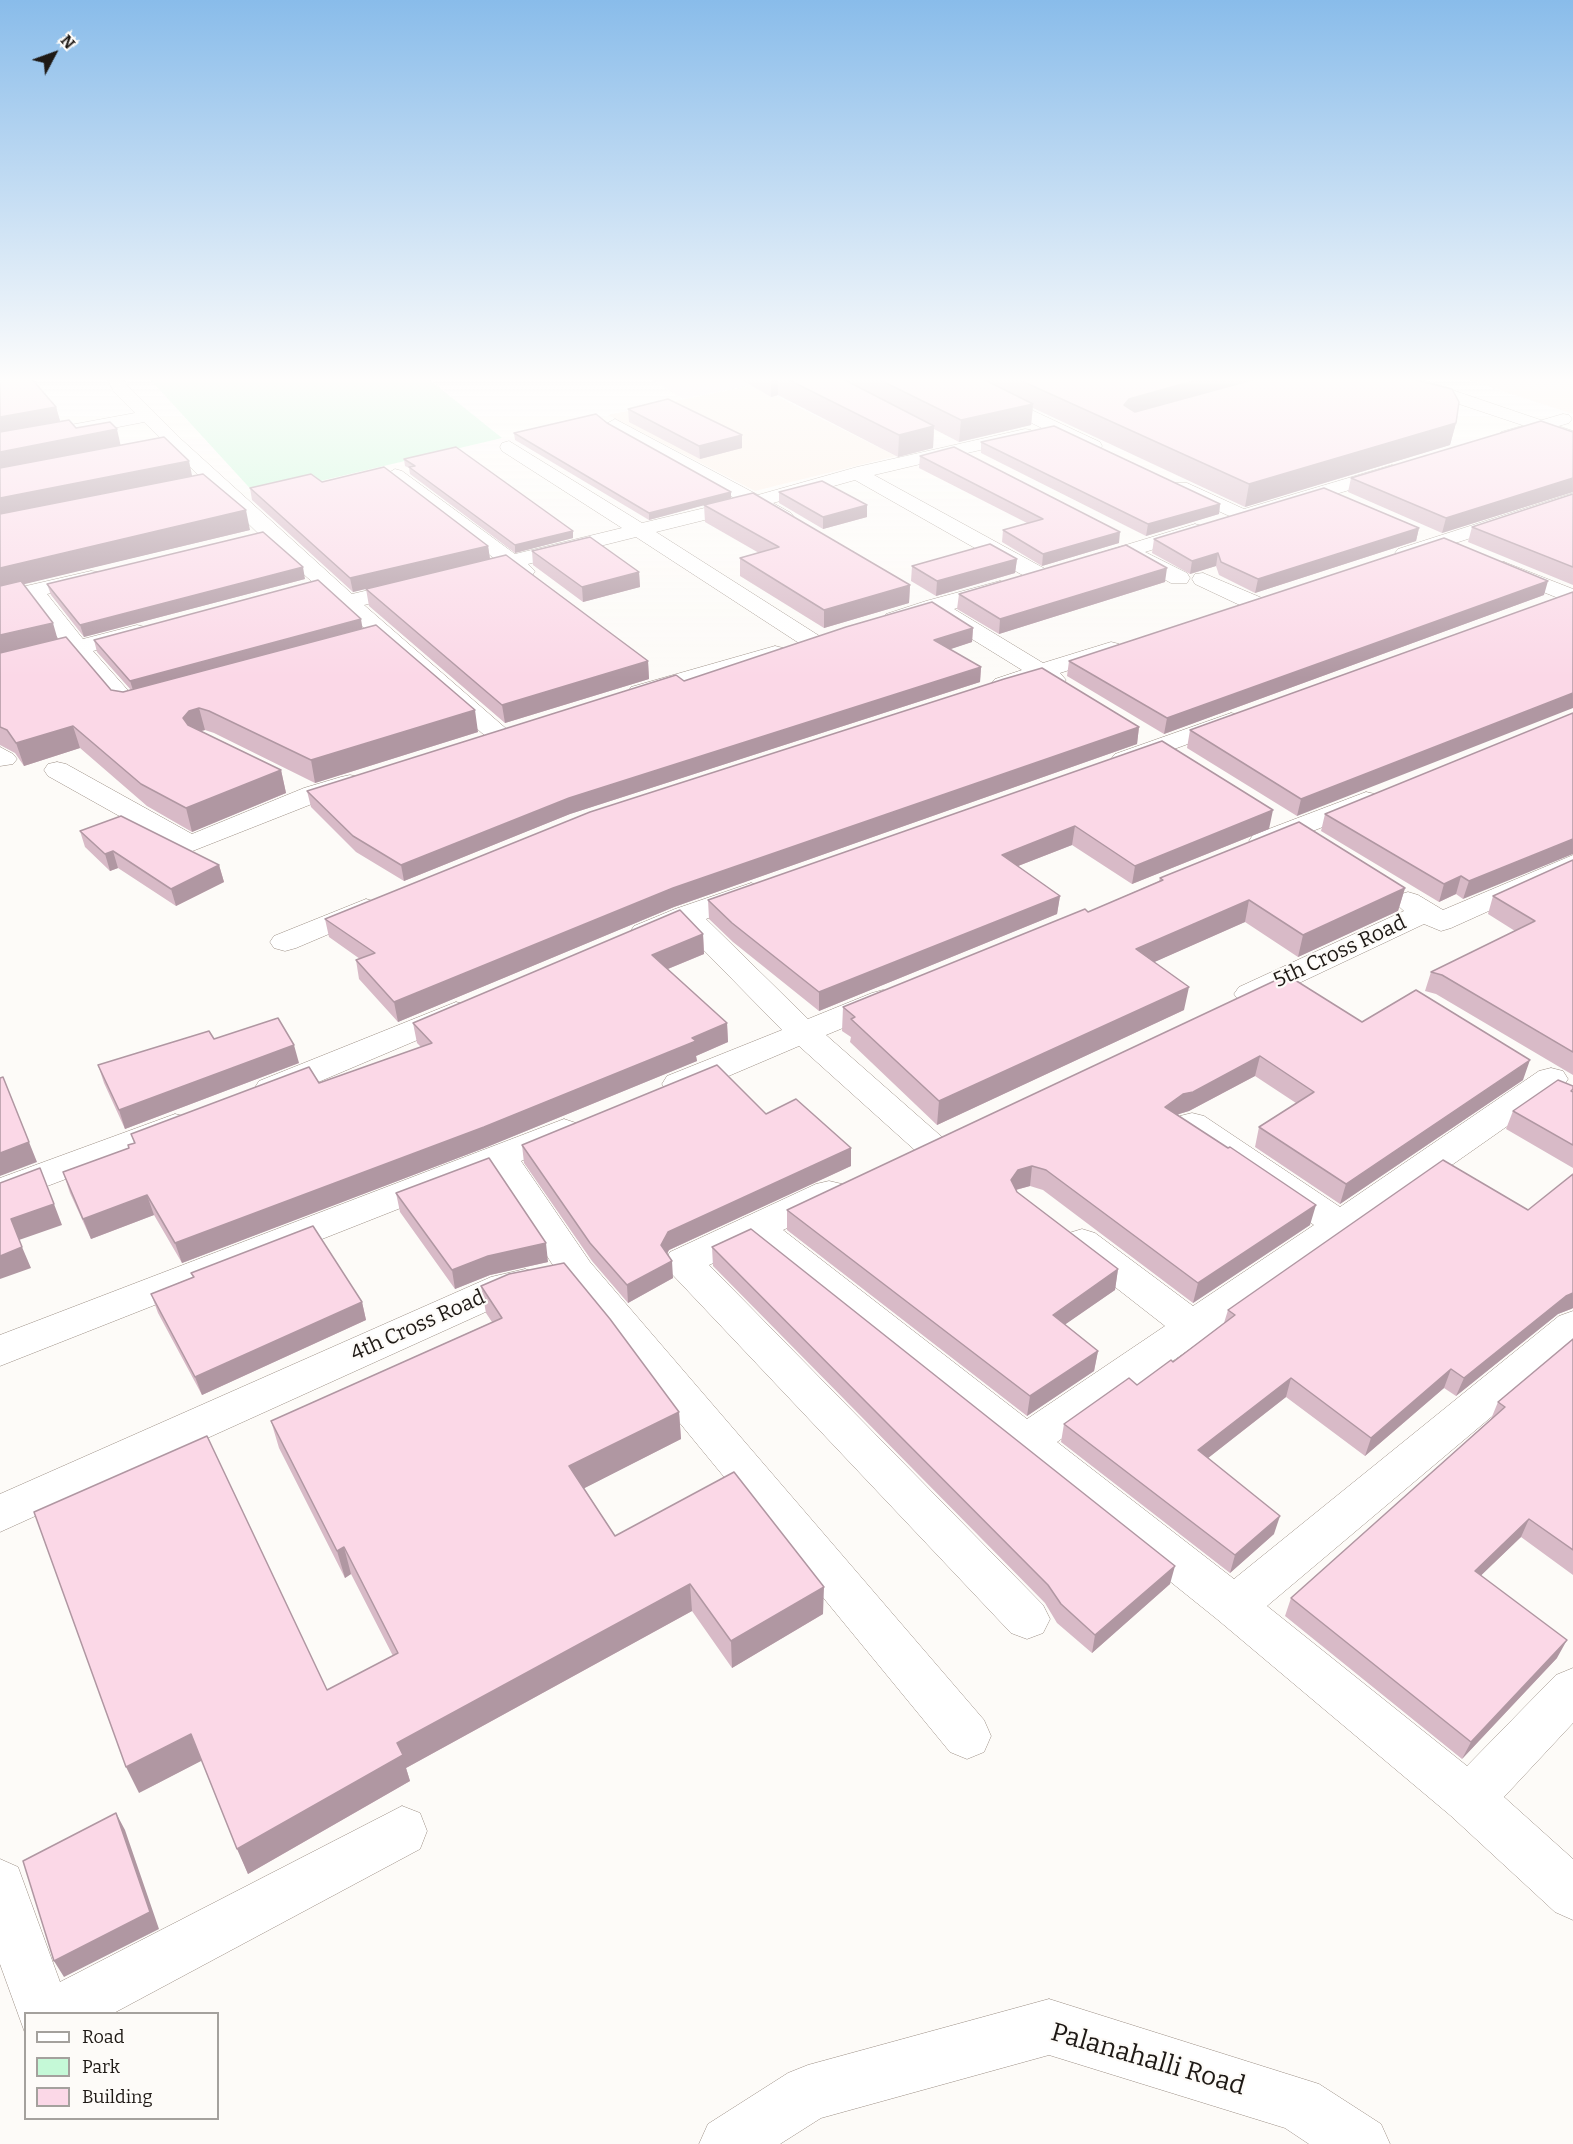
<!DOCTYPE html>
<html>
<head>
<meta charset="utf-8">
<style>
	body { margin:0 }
	#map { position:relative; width:1573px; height:2144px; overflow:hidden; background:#fdfbf8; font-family:Bitter,serif }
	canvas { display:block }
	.legend { position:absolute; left:24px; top:2012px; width:195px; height:108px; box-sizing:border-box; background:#fdfbf8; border:2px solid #a4a19d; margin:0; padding:8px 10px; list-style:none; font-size:18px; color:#1e1915 }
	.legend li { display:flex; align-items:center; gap:12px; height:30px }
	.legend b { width:30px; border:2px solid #a4a19d }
	.north { position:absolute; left:24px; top:24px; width:60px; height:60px; -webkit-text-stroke:4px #fdfbf8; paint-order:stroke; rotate:49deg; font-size:16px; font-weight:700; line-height:24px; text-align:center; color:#1e1915 }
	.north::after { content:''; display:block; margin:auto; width:21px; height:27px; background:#1e1915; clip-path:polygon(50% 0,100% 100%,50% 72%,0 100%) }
</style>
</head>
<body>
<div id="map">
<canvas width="1573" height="2144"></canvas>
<ul class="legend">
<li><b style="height:8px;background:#fff"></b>Road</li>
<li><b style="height:16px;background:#c5f9d7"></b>Park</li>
<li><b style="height:16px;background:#fbd8e7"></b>Building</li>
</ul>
<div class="north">N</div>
</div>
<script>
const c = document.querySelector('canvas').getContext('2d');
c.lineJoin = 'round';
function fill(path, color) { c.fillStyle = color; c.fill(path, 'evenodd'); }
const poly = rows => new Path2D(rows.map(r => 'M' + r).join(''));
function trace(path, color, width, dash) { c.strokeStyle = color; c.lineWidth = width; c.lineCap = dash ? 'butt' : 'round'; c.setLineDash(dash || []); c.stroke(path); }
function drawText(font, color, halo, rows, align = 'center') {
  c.font = font + ' Bitter,serif'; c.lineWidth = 4.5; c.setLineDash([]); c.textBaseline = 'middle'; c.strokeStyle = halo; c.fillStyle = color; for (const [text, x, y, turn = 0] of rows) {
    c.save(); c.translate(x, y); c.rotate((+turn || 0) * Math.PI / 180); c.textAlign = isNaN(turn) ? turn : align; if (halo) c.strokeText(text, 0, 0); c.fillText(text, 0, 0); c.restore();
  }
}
const commercial = poly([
	[648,377,792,377,683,399]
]);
const built = poly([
	[1460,377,1573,377,1573,414],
	[754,385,896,456,755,491,608,415]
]);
const green = poly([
	[148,377,426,377,502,438,257,496]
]);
const minor = poly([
	[106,377,123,377,127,385,182,440,352,594,411,580,419,582,422,587,419,592,364,605,510,732,514,737,510,742,501,745,492,742,263,538,144,422,0,450,0,438,135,413,114,392,106,377],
	[939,377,961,377,1100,442,1102,446,1100,450,1086,450,939,377],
	[1563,414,1569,415,1572,419,1569,423,1507,441,1498,436,1501,432,1563,414],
	[615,419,758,495,857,467,1025,429,1031,430,1034,434,1031,438,874,475,1049,571,1052,576,1049,581,1033,581,855,480,773,503,791,513,794,517,791,521,777,521,753,508,656,532,821,637,825,642,821,647,813,649,805,647,636,537,528,564,535,571,532,576,524,577,508,569,470,578,462,577,459,572,462,567,495,559,385,475,395,469,402,471,515,554,622,528,502,451,500,447,502,443,509,441,642,523,738,500,609,428,606,424,615,419],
	[1392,465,1402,471,1399,475,1243,522,1173,491,1170,487,1173,483,1187,483,1244,509,1392,465],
	[1573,493,1573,505,1412,557,1405,559,1398,557,1395,553,1398,549,1573,493],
	[1195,524,1202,526,1205,530,1202,534,1145,552,1187,573,1190,578,1187,583,1171,583,1125,558,1090,568,1083,566,1079,562,1083,558,1195,524],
	[1504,562,1573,589,1573,604,1496,573,1493,568,1496,563,1504,562],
	[91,571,99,572,102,577,99,582,47,594,83,639,137,625,145,627,148,632,145,637,93,651,133,696,151,691,160,693,163,698,160,703,128,712,119,710,73,656,0,674,0,660,63,645,28,599,0,606,0,592,91,571],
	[1203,573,1262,598,1265,603,1262,608,1254,610,1246,608,1195,584,1192,579,1195,574,1203,573],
	[1000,581,1008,583,1011,588,1008,593,954,609,1043,663,1111,642,1119,644,1123,649,1119,654,1060,673,1066,680,1062,685,1054,687,1038,680,1003,691,995,689,991,684,995,679,1022,670,933,615,894,626,886,624,883,619,886,614,926,601,1000,581],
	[775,646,783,648,787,653,783,658,640,699,631,697,628,692,631,687,775,646],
	[1231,713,1240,715,1243,720,1240,725,1133,764,1124,767,1115,764,1111,759,1115,754,1231,713],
	[0,747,13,754,17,759,13,764,0,766,0,747],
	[57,762,66,764,192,834,304,788,341,777,350,775,359,777,363,783,359,789,322,800,190,852,180,850,48,776,44,770,48,764,57,762],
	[1366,792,1375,794,1379,800,1375,806,1273,847,1263,849,1253,847,1249,841,1253,835,1366,792],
	[1573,855,1573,873,1451,928,1441,931,1424,924,1261,1001,1250,1003,1239,1001,1234,994,1239,987,1404,911,1393,901,1398,895,1408,892,1418,895,1443,910,1573,855],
	[751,883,761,886,765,892,761,898,706,919,808,1019,872,993,883,990,894,993,899,1000,894,1007,826,1035,942,1137,947,1145,942,1153,930,1157,918,1153,799,1046,691,1092,679,1095,667,1092,662,1084,667,1076,782,1030,682,928,645,941,634,938,630,932,634,926,675,909,751,883],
	[366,899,376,902,381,908,376,914,296,948,285,951,274,948,270,942,274,936,366,899],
	[456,1002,467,1005,472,1012,467,1019,283,1097,271,1100,259,1097,254,1089,259,1081,456,1002],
	[1551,1068,1563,1071,1568,1079,1563,1087,1057,1442,1234,1579,1559,1316,1573,1311,1573,1348,1267,1606,1467,1766,1556,1675,1573,1668,1573,1723,1504,1797,1573,1859,1573,1920,1555,1912,1451,1816,1218,1620,752,1245,709,1265,1043,1605,1050,1619,1043,1633,1027,1639,1011,1633,670,1272,664,1262,670,1252,816,1184,829,1181,842,1184,847,1193,842,1202,783,1230,1027,1419,1165,1326,1069,1251,1064,1242,1069,1233,1082,1229,1095,1233,1193,1306,1314,1225,1180,1132,1175,1124,1180,1116,1192,1113,1204,1116,1340,1207,1539,1071,1551,1068],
	[175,1114,187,1117,192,1125,187,1133,0,1204,0,1178,175,1114],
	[564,1119,576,1123,581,1131,576,1139,521,1161,590,1262,984,1720,991,1736,984,1752,967,1759,950,1752,564,1282,492,1172,0,1366,0,1335,564,1119],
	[525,1269,538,1273,544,1283,538,1293,512,1300,0,1532,0,1494,491,1277,525,1269],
	[402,1806,420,1813,427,1831,420,1849,112,2014,26,2014,25,2033,0,1964,0,1859,18,1867,60,1982,402,1806],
	[1049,1999,1319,2084,1381,2124,1390,2144,1309,2144,1285,2128,1049,2055,821,2118,780,2144,699,2144,708,2124,788,2073,808,2065,1049,1999]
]);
const secondary = poly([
	[1388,377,1414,377,1573,431,1573,442,1390,381,1388,377]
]);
const wall = poly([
	[0,377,56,407,60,422,121,445,192,477,250,530,23,584,58,639,111,690,123,692,131,690,97,652,94,640,363,628,478,732,315,783,214,733,205,730,201,731,281,770,286,793,192,832,147,806,80,748,24,766,15,753,0,745],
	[737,377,1399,377,1456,423,1450,445,1245,507,1033,408,1031,425,959,442,934,429,933,448,898,457,778,395,771,397],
	[628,409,742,435,742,448,700,459,629,422],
	[607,423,731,492,731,498,910,585,909,603,824,628,740,576,740,558,759,553,705,522,704,505,649,520,515,440,514,433],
	[1573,432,1573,492,1442,533,1348,492,1351,478],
	[981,442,1220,504,1219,514,1146,536,981,453],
	[920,456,1119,543,1042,566,1002,542,1003,530,1027,523,919,468],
	[404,459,573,538,515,553,410,474,409,468,405,466],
	[250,488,488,546,490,559,648,661,649,679,505,723,369,606,366,589,448,569,353,592,252,500],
	[779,492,867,517,823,529,779,503],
	[1573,494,1573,585,1468,542,1472,527],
	[1419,528,1416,541,1255,593,1219,575,1216,566,1190,574,1152,553,1154,539],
	[532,551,639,572,640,587,583,602,533,565],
	[1017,559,1015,573,936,596,911,581,912,566],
	[305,579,84,637,51,595,47,584],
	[1165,582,999,634,957,609,959,594],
	[1573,592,1297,816,1187,748,1190,730],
	[1544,595,1164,734,1067,676,1069,661],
	[973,628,972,642,950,649,981,667,980,682,570,814,404,881,356,852,311,807,307,791,684,681],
	[1573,713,1463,899,1456,894,1439,902,1321,831,1325,814],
	[1139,727,1137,744,674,907,398,1022,359,979,356,960,360,959,329,937,325,919],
	[1162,741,1269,829,1132,884,1072,845,1018,866,1060,896,1057,914,819,1011,733,942,709,919,708,900],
	[80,831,219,865,224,882,176,906,118,868,110,871,85,847],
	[1573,860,1573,1075,1436,994,1425,991,1431,972,1515,931,1488,914,1493,896],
	[1160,878,1405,888,1398,911,1298,957,1245,922,1154,962,1184,1010,937,1125,850,1042,851,1037,842,1031,843,1007,1088,912,1159,881],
	[703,934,704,954,668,969,727,1023,728,1042,696,1056,697,1061,487,1147,182,1263,154,1215,91,1239,70,1193,63,1172,129,1148,134,1143,131,1134,319,1083,421,1047,417,1043,413,1023],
	[1362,1022,1523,1080,1340,1204,1255,1147,1259,1127,1296,1103,1255,1076,1189,1111,1179,1114,1177,1115,1310,1225,1193,1303,1043,1190,1030,1186,1016,1190,1017,1192,1118,1269,1115,1290,1065,1324,1098,1351,1094,1371,1027,1416,787,1230,787,1210],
	[214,1039,299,1063,125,1129,104,1083,98,1065],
	[1573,1086,1573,1168,1506,1129,1513,1111],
	[766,1114,851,1166,669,1250,667,1254,673,1278,628,1303,592,1261,524,1163,522,1145],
	[1573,1174,1573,1308,1571,1309,1558,1314,1456,1396,1444,1388,1365,1456,1286,1397,1208,1458,1274,1534,1230,1573,1061,1442,1064,1424,1137,1385,1173,1362,1224,1323,1228,1310,1528,1210],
	[396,1193,548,1262,490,1275,455,1289,400,1212],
	[712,1247,1170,1584,1092,1653,1057,1623,1045,1603,713,1266],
	[191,1273,362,1302,366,1320,202,1395,158,1313,151,1294,193,1277],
	[481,1286,679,1412,681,1439,584,1488,615,1536,823,1614,732,1668,692,1611,406,1768,410,1781,248,1874,202,1760,139,1793,327,1690,393,1656,351,1574,345,1578,279,1448,271,1421,492,1322,486,1313],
	[1573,1339,1573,1575,1521,1537,1481,1575,1557,1658,1462,1759,1285,1616,1291,1598,1491,1419,1498,1402]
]);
const shadedWall = poly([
	[771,377,778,377,778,395,771,397],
	[1207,377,1263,377,1126,420,1124,405,1129,399],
	[1033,404,1031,425,959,442,961,420],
	[56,407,61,424,0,436,0,417],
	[1456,423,1450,445,1245,507,1249,484],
	[934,426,933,448,898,457,899,435],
	[117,429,121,447,0,472,0,452],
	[742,435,742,448,700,459,699,446],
	[189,461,193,480,0,519,0,498],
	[1573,478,1573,492,1442,533,1446,518],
	[731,492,731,498,649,520,649,513],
	[1220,504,1219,514,1146,536,1148,524],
	[867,505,867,517,823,529,823,517],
	[246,510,250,530,0,590,0,568],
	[1419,528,1416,541,1255,593,1258,579],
	[573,531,573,538,515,553,515,545],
	[1120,532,1119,543,1042,566,1043,554],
	[488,546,490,559,353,592,350,578],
	[1218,553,1216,566,1190,574,1192,561],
	[1017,559,1015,573,936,596,937,581],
	[303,567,305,579,84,637,80,625],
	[1167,568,1165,582,999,634,1000,619],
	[639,572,640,587,583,602,582,587],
	[1548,581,1544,595,1164,734,1167,718],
	[910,585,909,603,824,628,824,610],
	[361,619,363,631,134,693,130,681],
	[53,623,59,644,0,658,0,635],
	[973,628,972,642,933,655,934,640],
	[648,661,649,679,505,723,502,705],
	[981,667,980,682,570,814,404,881,401,865,569,798],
	[1573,693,1573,708,1297,816,1301,799],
	[199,708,205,730,194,733,183,718,189,711],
	[475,710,478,732,315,783,311,760],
	[73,726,80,748,24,766,16,743],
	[1139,727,1137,744,674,907,398,1022,394,1002,673,888],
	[281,770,286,793,192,832,186,808],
	[1273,810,1269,829,1132,884,1135,866],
	[1075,826,1072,845,1000,873,1002,855],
	[1573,839,1573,854,1463,899,1469,881],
	[113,851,118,868,110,871,105,854],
	[219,865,224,882,176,906,171,889],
	[1461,876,1456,894,1439,902,1444,884],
	[1405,888,1398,911,1298,957,1303,935],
	[1060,896,1057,914,819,1011,819,992],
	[1249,900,1245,922,1132,972,1136,949],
	[703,934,704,954,653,975,652,955],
	[1189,987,1184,1010,937,1125,939,1101],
	[727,1023,728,1042,696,1056,697,1061,487,1147,182,1263,175,1243,692,1038],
	[294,1045,299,1063,125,1129,119,1110],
	[1260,1056,1255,1076,1189,1111,1179,1114,1161,1127,1165,1107,1183,1094],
	[1530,1060,1523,1080,1340,1204,1346,1184],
	[29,1142,37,1162,0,1176,0,1153],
	[851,1148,851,1166,669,1250,662,1263,661,1245,668,1232],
	[1032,1166,1030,1186,1015,1190,1011,1180,1018,1170],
	[147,1195,154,1215,91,1239,83,1219],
	[54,1204,62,1225,19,1240,31,1268,0,1279,0,1256,11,1219],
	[1316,1205,1310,1225,1193,1303,1198,1283],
	[546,1243,548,1262,490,1275,455,1289,452,1270,488,1256],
	[672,1261,673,1278,628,1303,627,1285],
	[1118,1269,1115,1290,1050,1335,1053,1315],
	[1573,1293,1573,1308,1571,1309,1558,1314,1456,1396,1464,1378,1566,1296],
	[362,1302,366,1320,202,1395,195,1377],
	[1098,1351,1094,1371,1027,1416,1030,1396],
	[1451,1369,1444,1388,1365,1456,1371,1438],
	[1291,1378,1286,1397,1194,1469,1198,1450],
	[679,1412,681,1439,573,1494,569,1466],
	[1280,1516,1274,1534,1230,1573,1235,1555],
	[1529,1519,1521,1537,1467,1589,1475,1571],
	[344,1547,351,1574,345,1578,337,1551],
	[1175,1566,1170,1584,1092,1653,1095,1635],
	[690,1584,692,1611,406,1768,410,1781,248,1874,237,1849,397,1743],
	[824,1587,823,1614,732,1668,731,1641],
	[1567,1640,1557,1658,1462,1759,1471,1742],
	[191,1734,203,1760,139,1793,126,1767],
	[116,1813,125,1830,159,1929,64,1977,54,1961]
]);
const building = poly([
	[0,377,30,377,56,407,0,417,0,377],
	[783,377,839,377,934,426,899,435,783,377],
	[874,377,979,377,1033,404,961,420,874,377],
	[1013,377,1207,377,1129,399,1124,405,1135,412,1263,377,1399,377,1412,379,1452,389,1459,402,1456,423,1249,484,1013,377],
	[668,399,742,435,699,446,628,409,668,399],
	[596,414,607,423,731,492,649,513,514,433,596,414],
	[69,420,76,428,110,422,117,429,0,452,0,432,69,420],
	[1541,421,1573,432,1573,478,1446,518,1351,478,1541,421],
	[1054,426,1220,504,1148,524,981,442,1054,426],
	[164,437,189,461,0,498,0,468,164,437],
	[456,447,573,531,515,545,409,467,415,466,404,459,456,447],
	[954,447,1120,532,1043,554,1003,530,1043,519,920,456,954,447],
	[384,467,488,546,350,578,250,488,311,474,322,482,384,467],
	[203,474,246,510,0,568,0,514,203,474],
	[822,481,867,505,823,517,779,492,822,481],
	[1324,488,1419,528,1258,579,1221,562,1218,553,1192,561,1154,539,1324,488],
	[753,493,910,585,824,610,740,558,779,547,704,505,753,493],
	[1573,494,1573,567,1472,527,1573,494],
	[263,532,303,567,80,625,47,584,263,532],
	[590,537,639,572,582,587,532,551,590,537],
	[1444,538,1548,581,1167,718,1069,661,1444,538],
	[990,544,1017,559,937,581,912,566,990,544],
	[1126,545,1167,568,1000,619,959,594,1126,545],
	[506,555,648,661,502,705,366,589,506,555],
	[318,580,361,619,130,681,94,640,318,580],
	[21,581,53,623,0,635,0,586,21,581],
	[1573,592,1573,693,1301,799,1190,730,1573,592],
	[932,602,973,628,934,640,981,667,569,798,401,865,353,836,307,791,676,675,684,681,846,627,932,602],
	[376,625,475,710,311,760,209,711,199,708,189,711,183,718,188,725,281,770,186,808,141,784,73,726,16,743,7,730,0,727,0,653,66,637,111,690,123,692,376,625],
	[1042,668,1139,727,673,888,394,1002,356,960,375,953,325,919,590,812,1004,679,1042,668],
	[1573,713,1573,839,1469,881,1461,876,1444,884,1325,814,1573,713],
	[1162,741,1273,810,1135,866,1075,826,1002,855,1060,896,819,992,732,923,708,900,1162,741],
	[121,816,219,865,171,889,113,851,105,854,80,831,121,816],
	[1299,822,1405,888,1303,935,1249,900,1136,949,1189,987,939,1101,851,1019,855,1017,843,1007,1085,909,1088,912,1163,880,1160,878,1299,822],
	[1573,860,1573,1052,1442,975,1431,972,1535,921,1493,896,1573,860],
	[680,910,703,934,652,955,727,1023,692,1038,696,1041,484,1127,175,1243,147,1195,83,1219,63,1172,129,1148,128,1145,135,1143,131,1134,309,1067,319,1083,432,1043,413,1023,680,910],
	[1287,975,1362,1022,1416,990,1530,1060,1346,1184,1259,1127,1314,1092,1260,1056,1193,1092,1183,1094,1165,1107,1228,1148,1230,1147,1316,1205,1198,1283,1046,1170,1032,1166,1018,1170,1011,1180,1017,1192,1118,1269,1053,1315,1098,1351,1030,1396,787,1210,1287,975],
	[278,1018,294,1045,119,1110,98,1065,209,1031,214,1039,278,1018],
	[717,1065,766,1114,796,1099,851,1148,668,1232,661,1245,672,1261,627,1285,590,1243,522,1145,717,1065],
	[3,1077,29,1142,0,1153,0,1078,3,1077],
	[1558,1080,1573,1086,1573,1089,1571,1091,1573,1092,1573,1145,1513,1111,1558,1080],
	[489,1158,546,1243,488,1256,452,1270,396,1193,489,1158],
	[1443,1160,1528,1210,1573,1174,1573,1293,1566,1296,1464,1378,1451,1369,1371,1438,1291,1378,1198,1450,1280,1516,1235,1555,1064,1424,1129,1378,1137,1385,1171,1360,1173,1362,1235,1315,1228,1310,1443,1160],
	[40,1168,54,1204,11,1219,22,1247,0,1256,0,1183,40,1168],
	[313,1226,362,1302,195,1377,151,1294,194,1277,191,1273,313,1226],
	[751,1229,1175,1566,1095,1635,1061,1604,1048,1585,712,1247,751,1229],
	[564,1263,610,1319,679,1412,569,1466,615,1536,734,1472,824,1587,731,1641,690,1584,397,1743,403,1755,237,1849,191,1734,126,1767,34,1512,207,1436,327,1690,398,1653,344,1547,337,1551,271,1421,502,1318,481,1286,509,1274,564,1263],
	[1573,1339,1573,1550,1529,1519,1475,1571,1567,1640,1471,1742,1291,1598,1505,1407,1498,1402,1573,1339],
	[116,1813,150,1912,54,1961,23,1861,116,1813]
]);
const streetNames = [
	["5th Cross Road",1340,952,-25],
	["4th Cross Road",418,1326,-24]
];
const nearStreetnames = [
	["Palanahalli Road",1148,2060,16]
];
fill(commercial, '#fbebfd');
fill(built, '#fdf0e6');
fill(green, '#c5f9d7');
trace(minor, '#9c8f85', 1);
trace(secondary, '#9c8f85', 1);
fill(minor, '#fff');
fill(secondary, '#fff');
fill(wall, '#d8bac7');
fill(shadedWall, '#b097a2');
fill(building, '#fbd8e7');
trace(building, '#b097a2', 1.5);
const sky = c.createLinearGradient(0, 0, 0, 678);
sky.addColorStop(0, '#89bcea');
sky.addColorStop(0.56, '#fefdfc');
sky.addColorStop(1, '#fefdfc00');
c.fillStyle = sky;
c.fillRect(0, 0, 1573, 678);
drawText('21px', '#1e1915', '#fdfbf8', streetNames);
drawText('26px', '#1e1915', '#fdfbf8', nearStreetnames);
</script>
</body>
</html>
